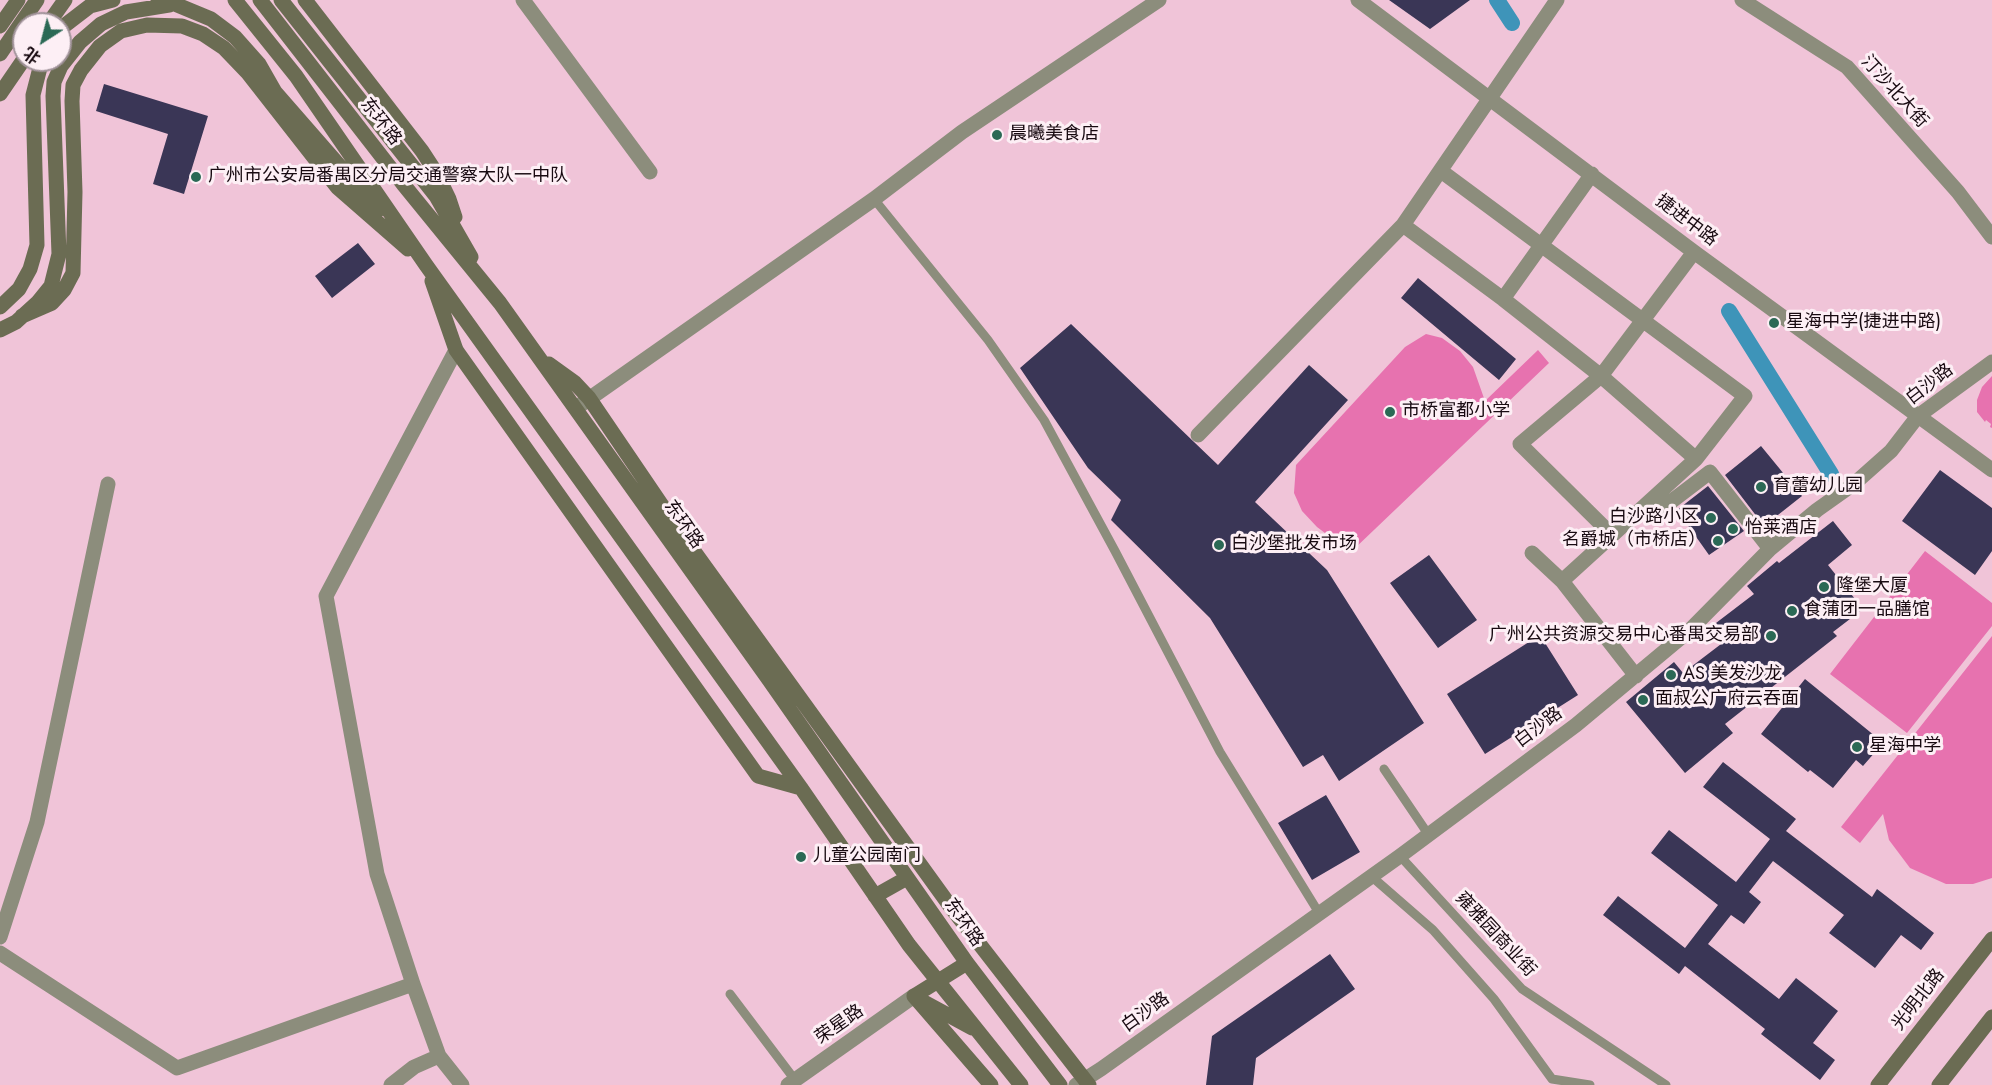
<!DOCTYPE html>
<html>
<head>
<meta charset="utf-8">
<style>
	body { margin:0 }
	#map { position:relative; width:1992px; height:1085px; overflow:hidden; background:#f0c4d8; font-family:Jost,"Noto Sans SC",sans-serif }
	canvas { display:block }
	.north { position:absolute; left:12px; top:12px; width:60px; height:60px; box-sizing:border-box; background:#fdeff5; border:2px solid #a1939a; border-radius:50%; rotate:216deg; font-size:16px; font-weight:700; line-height:24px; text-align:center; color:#180a11 }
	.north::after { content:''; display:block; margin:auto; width:21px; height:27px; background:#2b6955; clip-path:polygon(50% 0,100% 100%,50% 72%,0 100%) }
</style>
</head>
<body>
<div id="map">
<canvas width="1992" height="1085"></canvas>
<div class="north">北</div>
</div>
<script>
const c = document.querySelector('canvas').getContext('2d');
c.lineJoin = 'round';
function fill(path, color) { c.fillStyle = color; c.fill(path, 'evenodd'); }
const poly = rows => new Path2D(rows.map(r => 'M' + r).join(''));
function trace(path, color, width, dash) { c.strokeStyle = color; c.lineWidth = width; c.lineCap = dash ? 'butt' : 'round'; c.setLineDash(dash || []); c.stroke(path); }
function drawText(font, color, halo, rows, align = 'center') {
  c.font = font + ' Jost,"Noto Sans SC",sans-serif'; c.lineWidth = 6; c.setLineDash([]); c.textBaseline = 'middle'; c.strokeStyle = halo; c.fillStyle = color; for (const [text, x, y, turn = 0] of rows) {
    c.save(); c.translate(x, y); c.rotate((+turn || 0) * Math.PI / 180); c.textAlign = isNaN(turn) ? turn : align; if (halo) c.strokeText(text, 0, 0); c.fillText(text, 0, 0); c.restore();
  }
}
const green = poly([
	[1426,334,1442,338,1460,351,1473,367,1485,401,1538,350,1549,363,1353,550,1342,539,1325,533,1317,527,1302,511,1294,493,1296,465,1405,347],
	[1992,376,1992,428,1990,427,1991,424,1986,420,1985,422,1977,412,1977,400,1982,387],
	[1925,551,1992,603,1992,626,1907,733,1830,674],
	[1992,636,1992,878,1973,884,1946,884,1910,868,1889,840,1883,814,1860,843,1841,827]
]);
const canal = poly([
	[1497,0,1512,23],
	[1729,311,1831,474]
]);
const building = poly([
	[1389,0,1470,0,1430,29],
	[104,84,208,116,184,194,153,184,168,134,96,111],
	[358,243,375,264,332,298,315,276],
	[1418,278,1516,359,1499,380,1401,298],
	[1071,324,1218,465,1309,365,1348,400,1255,502,1327,570,1424,723,1339,781,1323,755,1303,767,1210,618,1111,520,1121,500,1088,468,1020,368],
	[1761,446,1802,496,1764,526,1725,475],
	[1940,470,1992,508,1992,551,1975,575,1902,521],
	[1708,486,1744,531,1709,555,1677,510],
	[1833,521,1852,545,1828,565,1863,609,1833,632,1837,636,1725,724,1733,733,1685,773,1626,702,1674,662,1683,673,1729,638,1716,623,1754,594,1747,586,1777,561,1779,563],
	[1429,555,1477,620,1438,648,1390,583],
	[1540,635,1578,695,1485,754,1447,694],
	[1805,679,1875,736,1868,744,1876,751,1863,766,1856,760,1833,788,1810,770,1808,772,1761,734],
	[1723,762,1796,819,1786,831,1872,897,1877,889,1934,933,1921,950,1901,935,1875,968,1829,933,1844,915,1773,861,1749,892,1761,902,1744,924,1731,915,1708,944,1779,999,1796,978,1838,1011,1813,1043,1835,1060,1820,1080,1761,1034,1765,1029,1685,966,1679,974,1603,915,1618,896,1685,948,1718,905,1651,853,1669,830,1736,882,1770,839,1703,787],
	[1326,795,1360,852,1312,880,1278,823],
	[1330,954,1355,989,1256,1058,1253,1085,1206,1085,1212,1036]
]);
const lane = poly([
	[874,199,988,340,1044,420,1115,551,1220,752,1319,913],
	[1384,769,1428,834],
	[1400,856,1522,989,1666,1085],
	[1371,876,1433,930,1494,999,1552,1079,1590,1085],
	[730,994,795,1080]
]);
const street = poly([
	[523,0,650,172],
	[1358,0,1694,252,1992,470],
	[1742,0,1847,67,1958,192,1992,237],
	[1441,171,1745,396,1696,459],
	[1403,225,1503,299,1601,376,1520,444,1612,535],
	[1503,299,1592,174],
	[456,350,326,596,377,874,413,984,439,1056,462,1085],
	[576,408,874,199,962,132,1159,0],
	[1198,435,1403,225,1557,0],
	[1664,507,1710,472,1770,549],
	[1532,553,1562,581],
	[1636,676,1562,581,1696,459,1601,376,1694,252],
	[0,937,37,822,108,484],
	[0,953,177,1068,413,984],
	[391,1085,414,1067,439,1056],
	[788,1085,914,996],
	[1076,1085,1101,1069,1400,856,1576,725,1690,630,1770,549,1817,510,1855,483,1891,451,1918,416,1992,362]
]);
const secondary = poly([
	[158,0,175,4,211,19,235,37,259,64,275,92,378,210],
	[235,0,296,76,426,265,801,788,909,945,1021,1085],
	[260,0,403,184,500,303,769,680,967,963,1060,1085],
	[281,0,436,196,471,257],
	[305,0,422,151,437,174,449,199,455,217],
	[48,24,65,0],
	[0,26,18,0],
	[60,29,90,6,113,0],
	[0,54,37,0],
	[0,94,24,59],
	[432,281,456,350,758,776,801,788],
	[0,307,19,289,30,269,37,245,33,95,42,60],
	[22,316,52,303,64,290,73,273,75,192,72,101,73,85,81,70,100,46,121,31,147,25,182,26,203,34,224,48,247,72,337,187,408,249],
	[0,330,16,322,38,302,51,286,59,254,53,96,54,82,61,66,80,42,101,24,126,12,169,5],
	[549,364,574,382,589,398,680,532,953,910,1089,1085],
	[875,896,907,878],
	[914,996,991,1085],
	[914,996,967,963],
	[924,1002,972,1028],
	[1878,1085,1992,939],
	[1939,1085,1992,1017]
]);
const markers = [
	[997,135,6,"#2b6955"],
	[196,177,6,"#2b6955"],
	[1774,323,6,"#2b6955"],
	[1390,412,6,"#2b6955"],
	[1761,487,6,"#2b6955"],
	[1711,518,6,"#2b6955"],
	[1733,529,6,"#2b6955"],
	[1718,541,6,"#2b6955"],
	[1219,545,6,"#2b6955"],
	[1824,587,6,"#2b6955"],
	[1792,611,6,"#2b6955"],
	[1771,636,6,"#2b6955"],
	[1671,675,6,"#2b6955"],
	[1643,700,6,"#2b6955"],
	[1857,747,6,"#2b6955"],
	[801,857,6,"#2b6955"]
];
const streetNames = [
	["汀沙北大街",1894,92,48],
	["东环路",380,122,52],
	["捷进中路",1686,221,37],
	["白沙路",1930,385,-38],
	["东环路",683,525,55],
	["白沙路",1539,728,-37],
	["东环路",963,923,55],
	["雍雅园商业街",1495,935,47],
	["光明北路",1919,1000,-52],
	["白沙路",1146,1013,-36],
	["荣星路",840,1025,-35]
];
const poiNames = [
	["晨曦美食店",1009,135],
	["广州市公安局番禺区分局交通警察大队一中队",208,177],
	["星海中学(捷进中路)",1786,323],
	["市桥富都小学",1402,412],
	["育蕾幼儿园",1773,487],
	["白沙路小区",1699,518,"right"],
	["怡莱酒店",1745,529],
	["名爵城（市桥店）",1706,541,"right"],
	["白沙堡批发市场",1231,545],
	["隆堡大厦",1836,587],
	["食蒲团一品膳馆",1804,611],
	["广州公共资源交易中心番禺交易部",1759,636,"right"],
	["AS 美发沙龙",1683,675],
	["面叔公广府云吞面",1655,700],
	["星海中学",1869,747],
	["儿童公园南门",813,857]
];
fill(green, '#e772af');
trace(canal, '#3e94b9', 16);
fill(building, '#3a3656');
trace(lane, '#8c8d7c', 9);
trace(street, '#8c8d7c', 15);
trace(secondary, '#6b6c53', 15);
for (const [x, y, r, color] of markers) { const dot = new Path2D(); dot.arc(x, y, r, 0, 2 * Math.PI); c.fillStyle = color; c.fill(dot); trace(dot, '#fdeff5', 2); }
drawText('18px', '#180a11', '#fdeff5', streetNames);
drawText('18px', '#180a11', '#fdeff5', poiNames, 'left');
</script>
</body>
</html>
